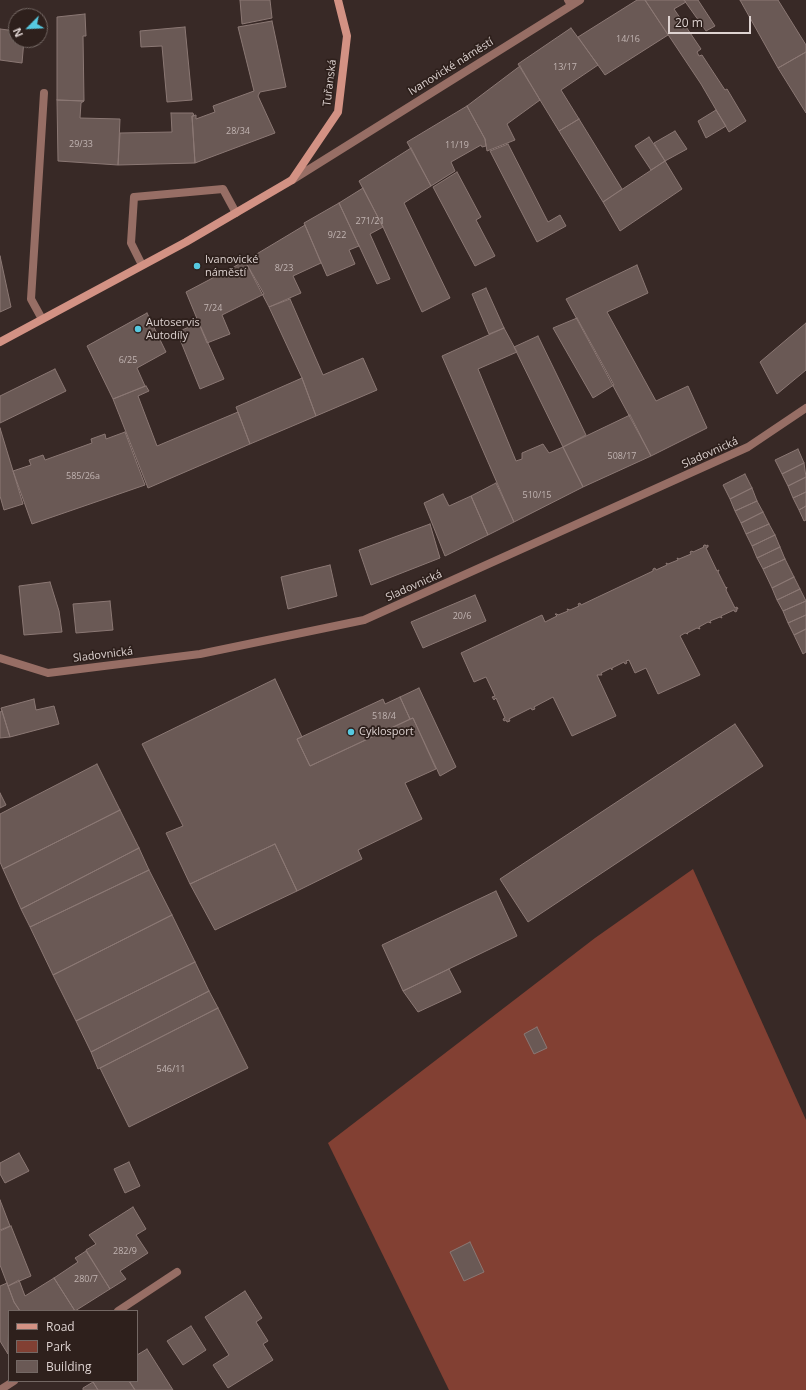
<!DOCTYPE html>
<html>
<head>
<meta charset="utf-8">
<style>
	body { margin:0 }
	#map { position:relative; width:806px; height:1390px; overflow:hidden; background:#382926; font-family:"Open Sans",sans-serif }
	canvas { display:block }
	.legend { position:absolute; left:8px; top:1310px; width:130px; height:72px; box-sizing:border-box; background:#2e201c; border:1px solid #746864; margin:0; padding:5px 7px; list-style:none; font-size:12px; color:#ded3d1 }
	.legend li { display:flex; align-items:center; gap:8px; height:20px }
	.legend b { width:20px; border:1px solid #746864 }
	.north { position:absolute; left:8px; top:8px; width:40px; height:40px; box-sizing:border-box; background:#2e201c; border:1px solid #746864; border-radius:50%; rotate:246deg; font-size:11px; font-weight:700; line-height:16px; text-align:center; color:#ded3d1 }
	.north::after { content:''; display:block; margin:auto; width:14px; height:18px; background:#56c9e0; clip-path:polygon(50% 0,100% 100%,50% 72%,0 100%) }
	.scale { position:absolute; left:668px; top:16px; width:83px; height:18px; box-sizing:border-box; border:2px solid #ded3d1; border-top:0; padding-left:5px; font-size:12px; line-height:14px; white-space:nowrap; color:#ded3d1; -webkit-text-stroke:3px #2e201c; paint-order:stroke }
</style>
</head>
<body>
<div id="map">
<canvas width="806" height="1390"></canvas>
<ul class="legend">
<li><b style="height:5px;background:#d39284"></b>Road</li>
<li><b style="height:11px;background:#824033"></b>Park</li>
<li><b style="height:11px;background:#6a5955"></b>Building</li>
</ul>
<div class="north">N</div>
<div class="scale">20 m</div>
</div>
<script>
const c = document.querySelector('canvas').getContext('2d');
c.lineJoin = 'round';
function fill(path, color) { c.fillStyle = color; c.fill(path, 'evenodd'); }
const poly = rows => new Path2D(rows.map(r => 'M' + r).join(''));
function trace(path, color, width, dash) { c.strokeStyle = color; c.lineWidth = width; c.lineCap = dash ? 'butt' : 'round'; c.setLineDash(dash || []); c.stroke(path); }
function drawText(font, color, halo, rows, align = 'center') {
  c.font = font + ' "Open Sans",sans-serif'; c.lineWidth = 3.5; c.setLineDash([]); c.textBaseline = 'middle'; c.strokeStyle = halo; c.fillStyle = color; for (const [text, x, y, turn = 0] of rows) {
    c.save(); c.translate(x, y); c.rotate((+turn || 0) * Math.PI / 180); c.textAlign = isNaN(turn) ? turn : align; if (halo) c.strokeText(text, 0, 0); c.fillText(text, 0, 0); c.restore();
  }
}
const green = poly([
	[693,869,806,1120,806,1390,449,1390,328,1143,595,938]
]);
const building = poly([
	[240,0,270,0,272,18,242,24,240,0],
	[637,0,645,0,668,35,605,75,578,37,637,0],
	[645,0,684,0,686,2,674,9,701,49,697,52,699,56,702,55,725,90,727,89,746,121,729,132,701,84,645,0],
	[684,0,698,0,715,26,706,31,684,0],
	[740,0,778,0,806,45,806,52,778,68,740,0],
	[85,14,86,36,83,36,84,101,57,100,57,17,85,14],
	[272,21,286,87,260,92,258,96,275,133,195,163,192,116,196,115,196,119,215,112,213,106,254,91,238,27,272,21],
	[185,27,192,100,167,102,162,46,141,47,140,31,185,27],
	[571,28,598,65,561,90,579,119,559,131,518,64,571,28],
	[0,29,16,31,16,40,24,40,22,63,0,60,0,29],
	[806,52,806,113,778,68,806,52],
	[520,66,540,100,507,124,515,140,487,151,485,139,467,106,520,66],
	[57,100,84,101,81,103,80,118,120,119,118,165,58,161,57,100],
	[467,106,485,139,486,146,482,147,481,145,451,162,455,171,431,186,407,142,467,106],
	[716,110,726,126,706,138,698,121,716,110],
	[171,113,193,113,194,116,192,116,195,163,118,165,120,133,172,132,171,113],
	[579,119,622,189,603,202,559,131,579,119],
	[675,131,687,149,665,161,654,143,675,131],
	[649,137,665,161,651,170,635,146,649,137],
	[508,144,548,222,560,215,566,226,537,242,490,151,508,144],
	[411,148,431,186,404,203,450,298,422,312,383,227,359,181,411,148],
	[665,161,682,189,620,231,603,202,665,161],
	[457,172,481,217,476,220,495,256,475,266,433,187,457,172],
	[363,188,383,227,370,234,390,279,377,284,339,203,363,188],
	[339,203,359,246,349,250,355,264,327,276,304,223,339,203],
	[305,225,321,263,293,276,301,293,269,307,245,261,305,225],
	[0,256,11,307,0,312,0,256],
	[245,261,264,294,222,315,230,334,207,343,186,292,245,261],
	[637,265,648,293,607,312,656,401,688,386,707,428,651,456,566,299,637,265],
	[486,288,504,328,489,334,472,294,486,288],
	[290,299,323,375,363,358,377,390,316,416,302,378,269,307,290,299],
	[147,313,166,352,137,368,145,386,113,399,87,346,147,313],
	[577,318,614,385,593,398,553,328,577,318],
	[199,323,224,379,200,389,177,332,199,323],
	[806,323,806,370,777,394,760,362,806,323],
	[504,328,517,352,478,369,516,461,522,459,522,453,543,444,549,453,563,447,583,487,514,522,442,356,504,328],
	[538,336,586,435,563,447,514,347,538,336],
	[55,369,66,391,0,423,0,396,55,369],
	[302,378,316,416,250,444,236,407,302,378],
	[146,386,149,391,138,396,157,446,238,412,250,444,148,488,113,399,146,386],
	[630,415,651,456,583,487,563,447,630,415],
	[0,428,23,504,4,510,0,496,0,428],
	[125,432,145,485,32,524,13,471,31,465,29,460,43,455,45,460,92,443,91,439,105,434,106,439,125,432],
	[798,449,804,463,782,474,775,460,798,449],
	[804,463,806,477,788,486,782,474,804,463],
	[745,474,752,488,730,499,723,485,745,474],
	[806,477,806,492,793,498,788,486,806,477],
	[496,483,514,522,488,535,471,496,496,483],
	[752,488,757,501,735,511,730,499,752,488],
	[806,492,806,506,799,510,793,498,806,492],
	[443,494,449,506,471,496,488,535,445,556,424,503,443,494],
	[757,501,763,512,741,523,735,511,757,501],
	[806,506,806,520,804,521,799,510,806,506],
	[763,512,769,524,746,534,741,523,763,512],
	[430,524,440,558,371,585,359,550,430,524],
	[769,524,775,535,752,546,746,534,769,524],
	[775,535,780,547,757,558,752,546,775,535],
	[705,545,706,546,708,545,708,547,706,548,717,571,719,570,718,572,726,588,727,587,726,590,735,608,737,607,738,609,736,609,737,611,735,612,734,610,721,616,722,618,720,617,710,621,711,623,708,622,699,627,700,629,697,628,687,633,688,634,685,633,680,636,700,675,658,694,646,668,635,673,629,660,626,661,627,663,625,664,624,662,612,668,612,670,611,668,601,673,602,675,597,675,616,716,572,736,553,697,534,707,535,709,532,710,531,708,509,719,510,721,507,722,506,720,504,721,503,719,505,718,496,698,494,700,492,697,495,696,486,677,474,682,461,653,542,615,545,622,557,616,555,614,557,614,558,615,568,611,567,609,570,610,579,606,578,604,580,603,581,605,653,571,653,569,655,568,656,570,667,565,666,563,668,564,678,560,677,558,679,559,691,554,690,552,692,551,693,552,704,547,703,546,705,545],
	[780,547,785,559,763,569,757,558,780,547],
	[785,559,794,577,772,588,763,569,785,559],
	[330,565,337,596,288,609,281,577,330,565],
	[794,577,800,589,777,600,772,588,794,577],
	[50,582,59,611,62,632,24,635,19,586,50,582],
	[800,589,806,601,783,611,777,600,800,589],
	[475,595,486,621,423,648,411,622,475,595],
	[110,601,113,630,76,633,73,604,110,601],
	[806,601,806,615,788,623,783,611,806,601],
	[806,615,806,629,794,635,788,623,806,615],
	[806,629,806,652,803,654,794,635,806,629],
	[275,679,302,737,297,739,310,766,413,718,436,769,405,783,422,819,358,850,362,859,297,891,275,844,190,884,166,833,183,826,142,744,275,679],
	[419,688,456,767,440,776,413,718,410,719,400,697,419,688],
	[400,697,410,719,310,766,297,739,383,699,385,704,400,697],
	[34,699,36,710,54,706,59,724,10,737,1,708,34,699],
	[2,711,10,737,0,738,0,712,2,711],
	[735,724,763,766,528,922,500,879,735,724],
	[97,764,120,810,3,869,0,862,0,814,97,764],
	[0,793,6,805,0,808,0,793],
	[120,810,139,848,21,909,3,869,120,810],
	[275,844,297,891,215,930,190,884,275,844],
	[139,848,149,870,30,927,21,909,139,848],
	[149,870,172,915,53,975,30,927,149,870],
	[496,891,517,936,403,991,382,945,496,891],
	[172,915,195,962,76,1021,53,975,172,915],
	[195,962,209,991,91,1052,76,1021,195,962],
	[449,969,461,992,418,1012,403,991,449,969],
	[209,991,218,1008,98,1069,91,1052,209,991],
	[218,1008,248,1068,129,1127,100,1068,218,1008],
	[537,1027,547,1048,534,1054,524,1034,537,1027],
	[19,1153,29,1171,5,1183,0,1174,0,1163,19,1153],
	[129,1162,140,1186,125,1193,114,1169,129,1162],
	[0,1200,10,1226,0,1230,0,1200],
	[133,1207,146,1229,136,1235,148,1253,120,1271,126,1279,110,1289,86,1250,96,1244,89,1235,133,1207],
	[11,1226,31,1276,8,1286,0,1265,0,1231,11,1226],
	[470,1242,484,1272,464,1281,450,1252,470,1242],
	[86,1251,110,1289,75,1311,54,1278,78,1262,75,1258,86,1251],
	[54,1278,75,1311,20,1311,14,1302,8,1286,19,1280,25,1296,54,1278],
	[7,1283,14,1302,20,1311,9,1311,8,1354,0,1341,0,1286,7,1283],
	[245,1291,262,1318,256,1322,268,1341,263,1344,273,1360,228,1388,213,1365,229,1355,205,1317,245,1291],
	[191,1326,206,1350,183,1365,167,1341,191,1326],
	[147,1349,173,1390,135,1390,129,1381,137,1381,137,1355,147,1349],
	[95,1381,129,1381,135,1390,98,1390,93,1382,95,1381],
	[93,1382,98,1390,83,1390,83,1388,93,1382]
]);
const service = poly([
	[568,0,571,5],
	[142,265,131,243,134,197,223,189,236,213],
	[42,319,31,299,44,93]
]);
const minor = poly([
	[292,180,580,0],
	[0,658,48,673,200,654,364,620,748,447,806,408],
	[118,1311,177,1272],
	[0,1390,14,1381]
]);
const secondary = poly([
	[0,342,186,242,292,180,338,112,347,36,338,0]
]);
const markers = [
	[197,266,4,"#56c9e0"],
	[138,329,4,"#56c9e0"],
	[351,732,4,"#56c9e0"]
];
const numberNames = [
	["14/16",628,39],
	["13/17",565,67],
	["28/34",238,131],
	["29/33",81,144],
	["11/19",457,145],
	["271/21",370,221],
	["9/22",337,235],
	["8/23",284,268],
	["7/24",213,308],
	["6/25",128,360],
	["508/17",622,456],
	["585/26a",83,476],
	["510/15",537,495],
	["20/6",462,616],
	["518/4",384,716],
	["546/11",171,1069],
	["282/9",125,1251],
	["280/7",86,1279]
];
const streetNames = [
	["Ivanovické náměstí",451,67,-32],
	["Tuřanská",330,83,-83],
	["Sladovnická",710,453,-24],
	["Sladovnická",414,586,-24],
	["Sladovnická",103,655,-7]
];
const poiNames = [
	["Ivanovické",205,260],
	["náměstí",205,273],
	["Autoservis",146,323],
	["Autodíly",146,336],
	["Cyklosport",359,732]
];
fill(green, '#824033');
fill(building, '#6a5955');
trace(building, '#8b7874', 1);
trace(service, '#976e65', 8);
trace(minor, '#976e65', 8);
trace(secondary, '#d39284', 8);
for (const [x, y, r, color] of markers) { const dot = new Path2D(); dot.arc(x, y, r, 0, 2 * Math.PI); c.fillStyle = color; c.fill(dot); trace(dot, '#2e201c', 1.5); }
drawText('9px', '#c1b4b2', null, numberNames);
drawText('11px', '#ded3d1', '#2e201c', streetNames);
drawText('11px', '#ded3d1', '#2e201c', poiNames, 'left');
</script>
</body>
</html>
